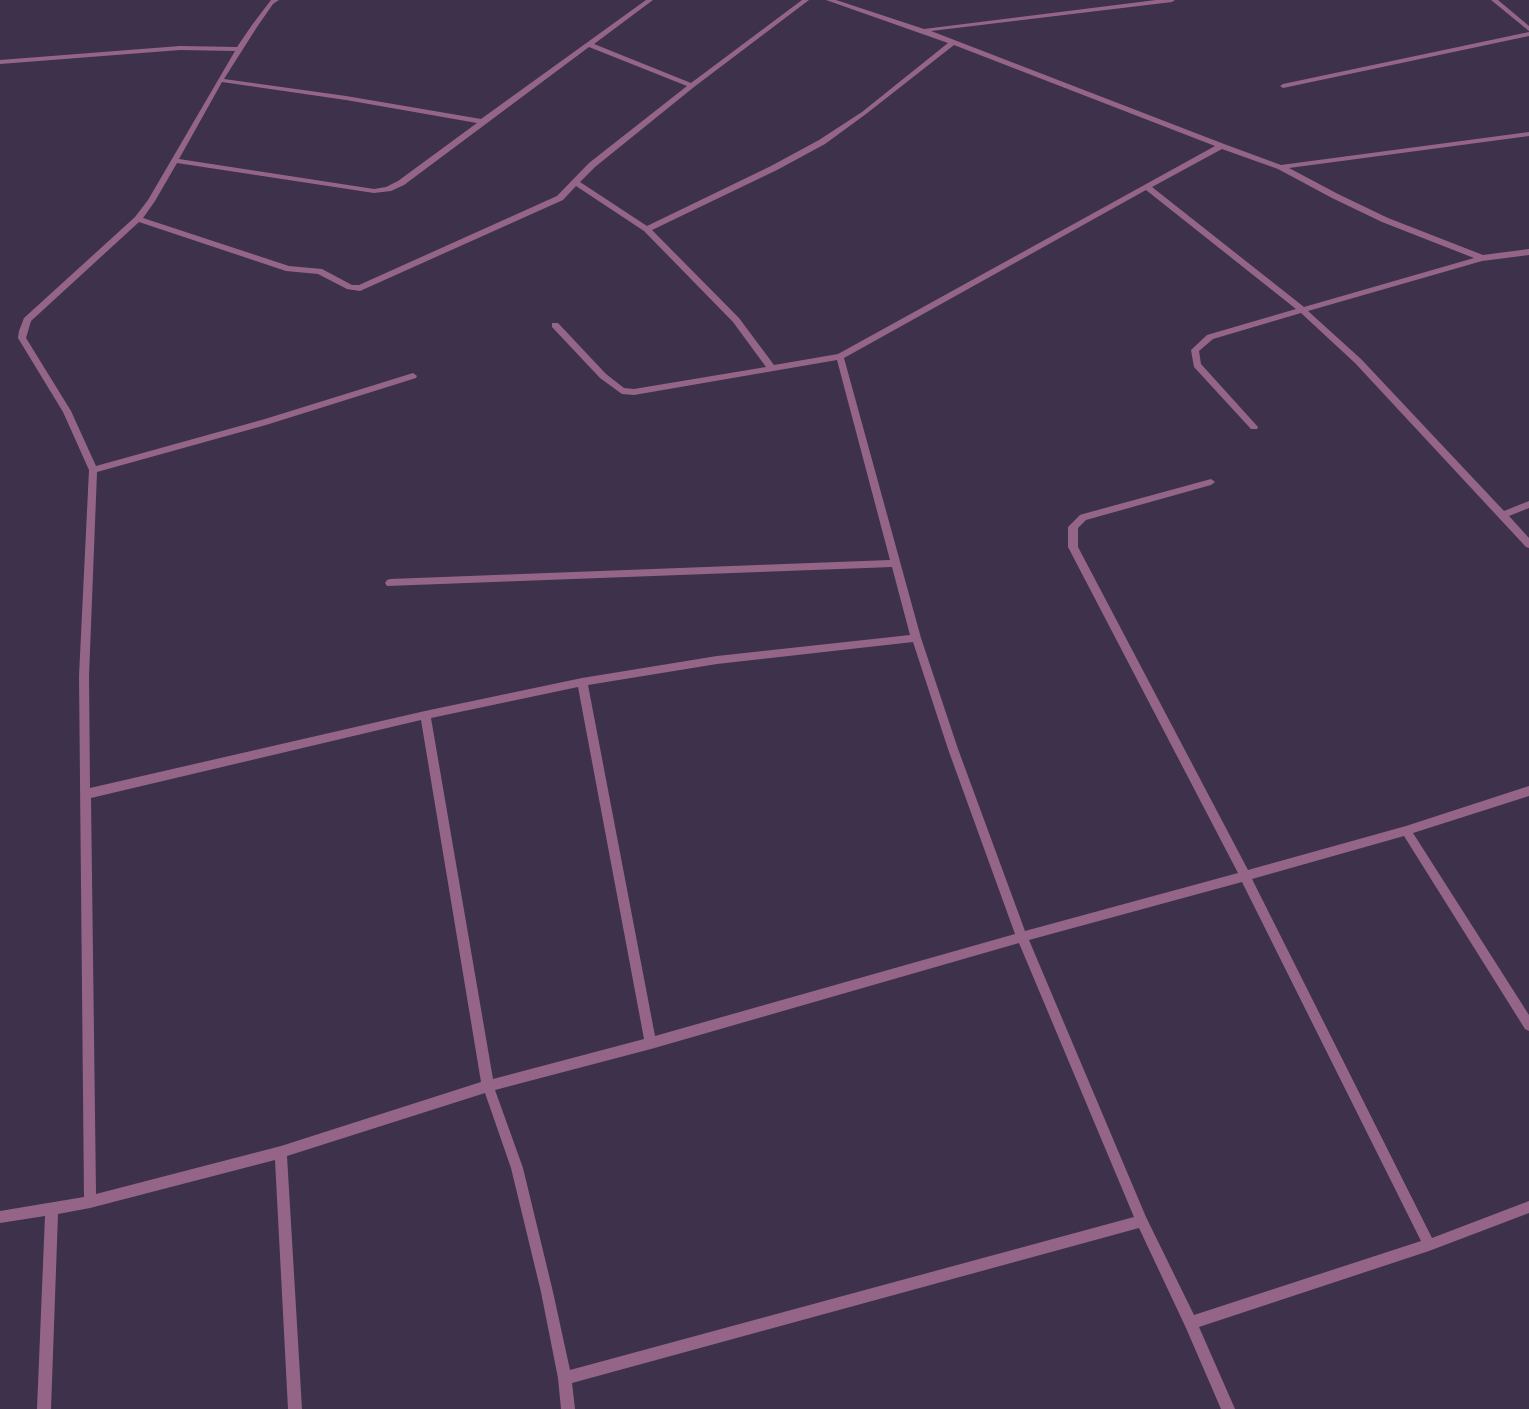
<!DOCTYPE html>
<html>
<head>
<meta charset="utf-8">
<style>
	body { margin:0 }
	canvas { display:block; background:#3d314c }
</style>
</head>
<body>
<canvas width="1529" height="1409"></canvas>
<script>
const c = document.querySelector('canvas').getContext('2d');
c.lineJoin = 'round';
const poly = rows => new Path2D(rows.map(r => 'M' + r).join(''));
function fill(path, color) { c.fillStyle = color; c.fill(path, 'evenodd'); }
const street = poly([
	[271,0,279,0,273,4,257,27,224,79,346,96,481,119,646,0,653,0,594,44,691,83,802,0,809,0,694,87,595,167,580,182,647,226,771,166,819,140,862,112,948,43,826,0,836,0,924,29,1156,0,1175,0,1172,2,931,31,1224,144,1281,165,1529,132,1529,136,1289,168,1338,194,1388,218,1483,255,1529,249,1529,255,1482,261,1308,311,1361,359,1504,511,1529,501,1529,508,1509,516,1529,538,1529,548,1526,547,1355,363,1301,313,1213,339,1199,351,1201,364,1258,427,1257,429,1251,429,1194,367,1191,350,1207,335,1296,309,1146,190,844,358,921,638,958,749,1025,931,1238,873,1068,547,1068,527,1080,515,1083,514,1211,479,1215,482,1211,485,1086,520,1078,528,1078,547,1248,870,1406,826,1529,786,1529,796,1413,833,1529,1015,1529,1031,1525,1029,1404,836,1252,879,1432,1238,1529,1201,1529,1213,1429,1251,1199,1327,1235,1409,1221,1409,1186,1328,1139,1228,572,1383,575,1409,561,1409,558,1378,541,1292,511,1168,485,1093,287,1156,302,1409,288,1409,275,1160,90,1208,58,1214,51,1409,37,1409,45,1216,0,1223,0,1211,84,1197,79,676,89,470,63,412,18,338,19,331,24,318,135,217,148,200,235,51,180,50,0,64,0,60,180,46,237,47,252,25,271,0],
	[954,45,1215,146,838,354,774,365,739,318,652,230,777,170,825,144,866,114,954,45],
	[589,47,687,86,589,163,557,196,359,285,352,285,322,269,289,266,143,218,155,201,177,163,374,193,391,191,404,185,589,47],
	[222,82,346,100,477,123,398,181,386,187,374,189,179,159,222,82],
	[1222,149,1278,169,1332,198,1382,222,1474,258,1304,307,1152,187,1222,149],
	[576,186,644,231,733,322,766,367,634,389,624,388,606,374,558,323,552,323,552,327,600,378,622,394,634,395,837,360,890,560,390,579,387,580,385,583,387,586,892,567,910,635,717,656,582,678,425,711,90,788,89,676,97,472,266,425,416,378,417,376,413,373,265,419,96,466,71,411,26,338,31,321,139,222,286,271,318,274,347,289,360,291,563,200,576,186],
	[913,642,948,749,1015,934,655,1036,588,685,717,664,913,642],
	[578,687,644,1039,493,1079,431,718,578,687],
	[421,720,481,1082,281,1146,96,1194,91,798,421,720],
	[1242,882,1421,1241,1194,1315,1146,1217,1029,940,1242,882],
	[1019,943,1134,1217,570,1370,553,1292,523,1168,495,1090,651,1049,1019,943],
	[1491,0,1498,0,1529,26,1529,31,1491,0],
	[1529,32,1529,36,1283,88,1280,86,1283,84,1529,32]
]);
fill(street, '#956588');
</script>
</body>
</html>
